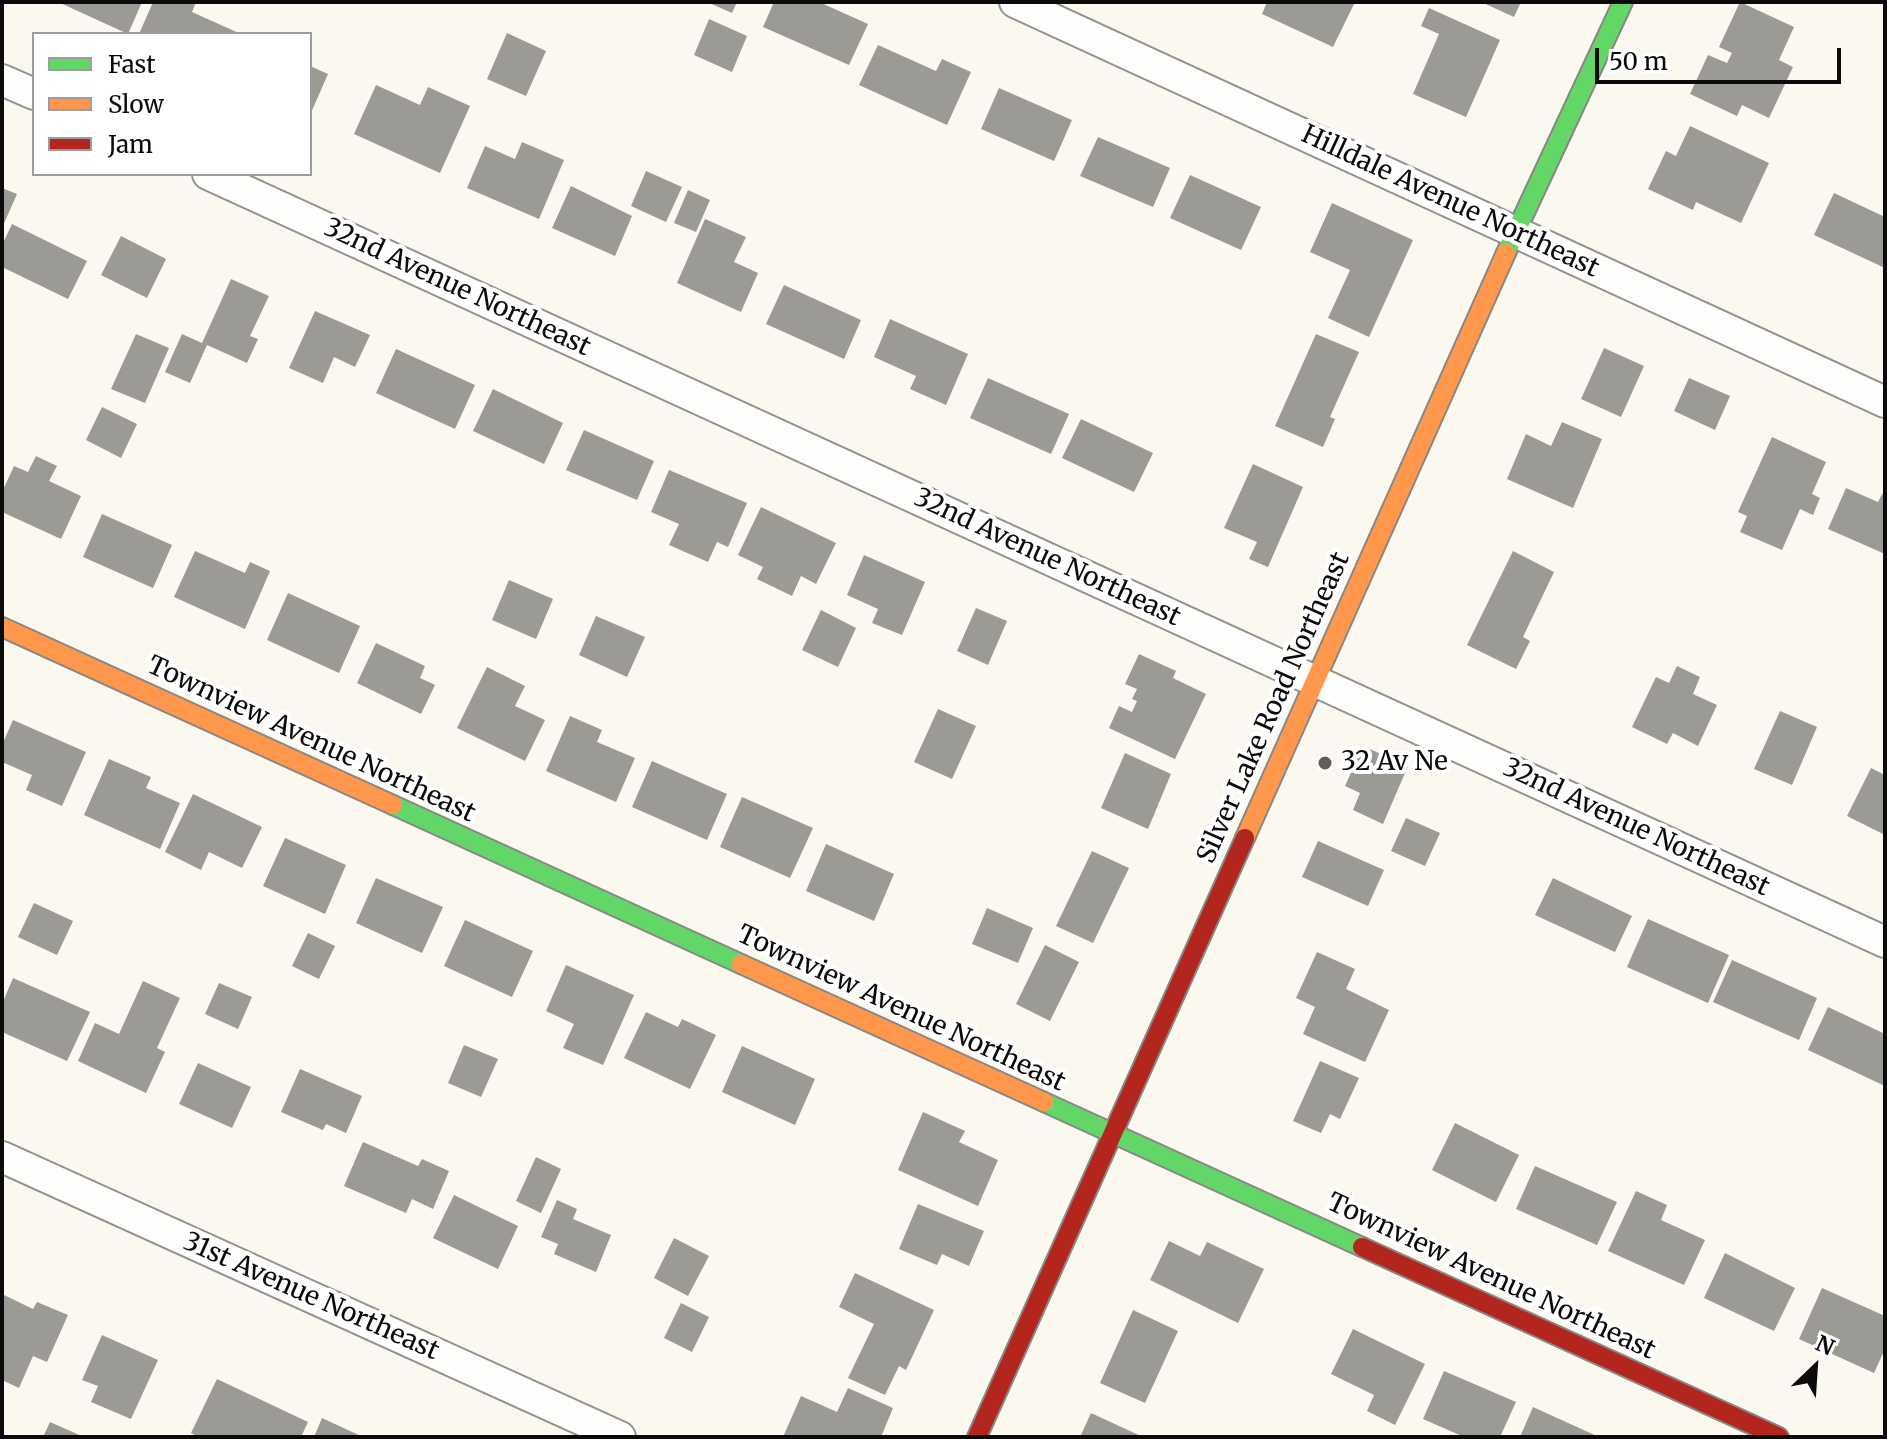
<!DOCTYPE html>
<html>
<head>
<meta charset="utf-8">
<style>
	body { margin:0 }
	#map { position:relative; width:1887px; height:1439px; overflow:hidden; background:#faf8ef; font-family:Merriweather,serif }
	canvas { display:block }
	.frame { position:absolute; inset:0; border:4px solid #0b0b0b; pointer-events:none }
	.legend { position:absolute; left:32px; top:32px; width:280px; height:144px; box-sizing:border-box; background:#fff; border:2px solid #9d9d9d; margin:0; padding:10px 14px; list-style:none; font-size:24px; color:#0b0b0b }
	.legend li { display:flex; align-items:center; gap:16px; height:40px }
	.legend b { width:40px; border:2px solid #9d9d9d }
	.north { position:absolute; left:1775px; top:1327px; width:80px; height:80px; -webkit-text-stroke:6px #fff; paint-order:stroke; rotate:25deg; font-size:22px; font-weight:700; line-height:32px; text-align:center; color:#0b0b0b }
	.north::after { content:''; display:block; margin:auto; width:28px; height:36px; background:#0b0b0b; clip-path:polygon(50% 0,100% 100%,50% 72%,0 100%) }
	.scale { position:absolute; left:1595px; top:48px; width:246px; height:36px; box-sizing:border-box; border:4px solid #0b0b0b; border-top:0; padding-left:10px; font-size:24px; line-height:28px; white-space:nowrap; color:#0b0b0b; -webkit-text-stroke:6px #fff; paint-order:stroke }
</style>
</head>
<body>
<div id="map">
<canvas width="1887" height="1439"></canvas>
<div class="frame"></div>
<ul class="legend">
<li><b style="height:10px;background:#63d668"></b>Fast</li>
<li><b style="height:10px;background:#ff974d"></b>Slow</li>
<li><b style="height:10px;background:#b3261e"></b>Jam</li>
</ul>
<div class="north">N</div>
<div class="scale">50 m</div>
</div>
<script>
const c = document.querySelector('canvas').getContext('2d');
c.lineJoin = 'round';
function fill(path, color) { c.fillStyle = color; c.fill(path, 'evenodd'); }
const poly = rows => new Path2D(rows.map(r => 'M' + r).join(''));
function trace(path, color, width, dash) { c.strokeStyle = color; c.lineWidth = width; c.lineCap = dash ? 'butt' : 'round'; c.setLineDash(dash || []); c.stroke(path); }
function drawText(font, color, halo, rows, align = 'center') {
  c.font = font + ' Merriweather,serif'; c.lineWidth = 8; c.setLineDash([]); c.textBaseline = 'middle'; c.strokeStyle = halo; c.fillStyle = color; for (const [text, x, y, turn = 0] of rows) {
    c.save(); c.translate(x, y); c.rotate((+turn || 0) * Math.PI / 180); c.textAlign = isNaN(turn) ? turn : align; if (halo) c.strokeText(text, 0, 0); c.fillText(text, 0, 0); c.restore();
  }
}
const building = poly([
	[58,2,142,2,128,34],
	[153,2,196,2,192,12,241,34,139,34],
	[707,2,737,2,732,13],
	[774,2,819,2,868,24,849,65,763,27],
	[1267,2,1355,2,1333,47,1262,14],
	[1481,2,1521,2,1514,17],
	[1740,2,1794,27,1779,60,1793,67,1769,118,1742,105,1737,116,1690,94,1708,55,1727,63,1732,53,1719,47],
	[1429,8,1500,40,1466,117,1413,94,1439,34,1421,26],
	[709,19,747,36,732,72,694,55],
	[507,33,546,51,526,96,487,79],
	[878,45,936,71,942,59,971,72,947,125,859,85],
	[310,66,328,74,310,115],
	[376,85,420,105,428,87,470,106,440,173,354,134],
	[999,88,1072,120,1054,161,981,129],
	[1690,126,1769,163,1741,223,1696,202,1693,210,1648,189,1666,151,1676,156],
	[1098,137,1170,168,1153,207,1080,176],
	[522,142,564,160,539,219,467,188,485,146,515,159],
	[646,171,682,187,666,222,631,206],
	[1190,175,1261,207,1241,250,1170,218],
	[571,186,632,216,615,256,552,228],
	[2,188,17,194,2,228],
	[688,190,710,200,696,232,674,223],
	[1834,193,1885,217,1885,268,1814,235],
	[1332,203,1413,240,1369,337,1328,318,1350,270,1310,252],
	[705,219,746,237,734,262,758,273,741,312,677,283],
	[12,224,87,261,68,299,2,267,2,245],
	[121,236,166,259,147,298,101,275],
	[231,279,269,296,250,336,258,339,247,363,207,345,190,383,165,372,182,334,202,343],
	[784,285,861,320,844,359,766,324],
	[315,311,370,335,355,367,334,357,323,383,289,368],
	[890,319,968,354,946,405,910,389,916,376,874,357],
	[136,334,169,348,145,403,111,389],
	[1316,334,1359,352,1330,417,1335,419,1323,447,1275,426],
	[1604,348,1644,366,1621,417,1581,399],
	[396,349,475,385,455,429,376,393],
	[988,378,1069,414,1051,454,970,418],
	[1689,378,1730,396,1715,430,1674,411],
	[493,389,563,423,544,464,473,431],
	[102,407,137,424,121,458,86,440],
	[1081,419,1153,453,1134,492,1062,458],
	[1562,422,1602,439,1573,508,1507,479,1526,434,1551,446],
	[584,430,654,461,637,500,566,470],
	[1772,437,1826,462,1812,494,1820,498,1813,515,1800,509,1782,550,1740,532,1747,516,1738,512],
	[36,456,57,466,49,481,81,496,61,539,2,512,2,492,14,466,28,472],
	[1253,464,1303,487,1268,567,1249,559,1257,542,1224,528],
	[669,470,747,503,728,547,717,542,708,562,669,545,679,524,651,512],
	[1846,488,1878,502,1882,494,1885,495,1885,554,1828,529],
	[761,507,836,543,816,584,801,576,792,596,757,579,763,567,738,555],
	[102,514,172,545,153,588,83,557],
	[195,551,245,573,250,562,270,571,245,629,174,597],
	[1513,551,1554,572,1523,637,1530,641,1516,669,1467,645],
	[864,555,925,582,902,635,872,623,878,609,847,595],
	[509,580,553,599,536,639,492,620],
	[288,593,360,626,339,673,267,640],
	[976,608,1007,621,988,665,957,651],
	[821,610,856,628,838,667,802,650],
	[596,616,645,637,627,677,579,655],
	[376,643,425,666,420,678,435,685,421,714,357,683],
	[1139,654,1176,671,1173,678,1206,694,1175,759,1109,728,1119,706,1132,712,1137,701,1132,699,1137,689,1125,684],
	[1677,666,1700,677,1693,694,1717,705,1698,746,1673,733,1667,744,1632,727,1656,677,1669,683],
	[487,667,525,686,515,706,545,720,525,761,457,728],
	[938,709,976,726,952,779,914,762],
	[1780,711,1817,727,1792,785,1754,769],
	[570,716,602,730,597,742,635,758,616,802,546,771],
	[13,720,86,752,62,806,26,790,32,775,2,762,2,745],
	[1363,746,1408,766,1383,824,1353,810,1360,793,1345,786],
	[1125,753,1171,774,1148,829,1101,808],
	[109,759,151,777,146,788,180,803,160,849,84,815],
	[652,761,727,794,707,840,632,807],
	[1871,768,1885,775,1885,835,1847,816],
	[193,794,262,827,242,868,209,852,201,870,165,852],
	[742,797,813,828,790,878,720,847],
	[1406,818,1440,833,1425,866,1391,851],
	[285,838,346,865,325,914,263,886],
	[1318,841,1384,870,1368,906,1302,877],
	[826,844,894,874,874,921,806,891],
	[1092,851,1129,868,1093,943,1056,926],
	[376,878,443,907,422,953,356,923],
	[1553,878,1632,916,1615,952,1535,915],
	[34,903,73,921,57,955,18,937],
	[987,908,1033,928,1018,963,972,944],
	[1648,919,1729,955,1708,1003,1627,967],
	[465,920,533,951,512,997,444,966],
	[308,933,335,946,319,979,292,966],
	[1045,945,1079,962,1050,1021,1016,1004],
	[1317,952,1355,969,1346,989,1389,1010,1365,1062,1303,1034,1315,1007,1296,998],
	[1732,960,1817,998,1799,1040,1713,1002],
	[566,965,634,995,603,1065,563,1048,574,1024,546,1011],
	[13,978,90,1012,67,1061,2,1032,2,1004],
	[143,981,180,998,157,1048,165,1052,146,1093,78,1061,95,1023,119,1034],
	[219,983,252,997,238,1029,205,1014],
	[1828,1007,1885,1034,1885,1086,1808,1050],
	[646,1012,678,1027,682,1019,716,1035,690,1089,624,1058],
	[464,1045,498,1059,481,1097,448,1083],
	[742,1046,815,1079,795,1125,722,1092],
	[1320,1061,1359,1078,1340,1119,1330,1114,1321,1133,1293,1121],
	[198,1063,251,1087,232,1128,179,1104],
	[300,1069,362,1096,346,1133,326,1124,323,1130,281,1112],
	[923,1112,965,1131,959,1142,998,1160,978,1206,898,1170],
	[1455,1123,1519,1155,1496,1202,1432,1170],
	[363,1142,418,1166,422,1159,449,1171,433,1209,412,1199,406,1213,344,1186],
	[536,1157,561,1169,541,1213,516,1201],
	[1535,1166,1617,1202,1597,1245,1516,1209],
	[1636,1191,1667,1205,1661,1220,1705,1240,1684,1285,1608,1251],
	[454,1195,518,1226,498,1269,433,1238],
	[557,1200,577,1209,573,1219,611,1235,596,1272,554,1254,558,1244,541,1237],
	[918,1204,984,1231,969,1266,942,1254,937,1265,899,1249],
	[674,1238,709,1256,688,1296,654,1278],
	[1169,1241,1200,1256,1207,1242,1264,1269,1238,1323,1150,1280],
	[1725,1253,1795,1288,1774,1331,1704,1298],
	[855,1273,934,1310,906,1370,899,1366,885,1395,848,1378,874,1324,839,1307],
	[1822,1288,1885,1316,1885,1349,1874,1373,1799,1339],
	[2,1294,33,1309,37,1302,68,1315,47,1362,33,1356,19,1388,2,1380],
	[681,1303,709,1317,692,1352,664,1338],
	[1133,1310,1178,1331,1145,1403,1100,1383],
	[1353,1329,1425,1364,1395,1425,1367,1411,1374,1395,1331,1374],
	[102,1335,158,1360,131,1419,91,1402,98,1386,82,1380],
	[1444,1371,1516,1402,1500,1437,1464,1437,1423,1419],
	[217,1379,308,1422,301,1437,199,1437,191,1433],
	[848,1388,893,1408,881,1437,783,1437,801,1396,837,1412],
	[1533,1407,1599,1437,1520,1437],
	[1091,1413,1143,1437,1080,1437],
	[322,1418,363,1437,314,1437],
	[50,1422,84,1437,43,1437]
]);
const street = poly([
	[1015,2,1885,402],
	[2,80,34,94],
	[208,174,1885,942],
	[2,1157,620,1437]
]);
const fast = poly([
	[1506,253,1623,2],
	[393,805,741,964],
	[1044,1102,1362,1247]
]);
const slow = poly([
	[2,627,393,805],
	[1245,838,1506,253],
	[741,964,1044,1102]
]);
const jam = poly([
	[1362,1247,1779,1437],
	[977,1437,1245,838]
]);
const markers = [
	[1325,763,8,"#5f5e5b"]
];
const streetNames = [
	["Hilldale Avenue Northeast",1450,202,25],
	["32nd Avenue Northeast",457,288,25],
	["32nd Avenue Northeast",1047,558,25],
	["Silver Lake Road Northeast",1274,708,-66],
	["Townview Avenue Northeast",311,740,25],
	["32nd Avenue Northeast",1636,828,25],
	["Townview Avenue Northeast",901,1009,25],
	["Townview Avenue Northeast",1491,1277,25],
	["31st Avenue Northeast",311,1297,24]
];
const poiNames = [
	["32 Av Ne",1341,763]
];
fill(building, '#9c9a95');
trace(street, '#93928e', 34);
trace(fast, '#898884', 22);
trace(slow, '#898884', 22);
trace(jam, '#898884', 22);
trace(street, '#fefefd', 30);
trace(fast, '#63d668', 18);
trace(slow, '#ff974d', 18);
trace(jam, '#b3261e', 18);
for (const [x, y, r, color] of markers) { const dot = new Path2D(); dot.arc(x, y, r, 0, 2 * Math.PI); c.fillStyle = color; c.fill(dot); trace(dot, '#fff', 3); }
drawText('26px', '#0b0b0b', '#fff', streetNames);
drawText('26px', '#0b0b0b', '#fff', poiNames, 'left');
</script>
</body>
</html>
